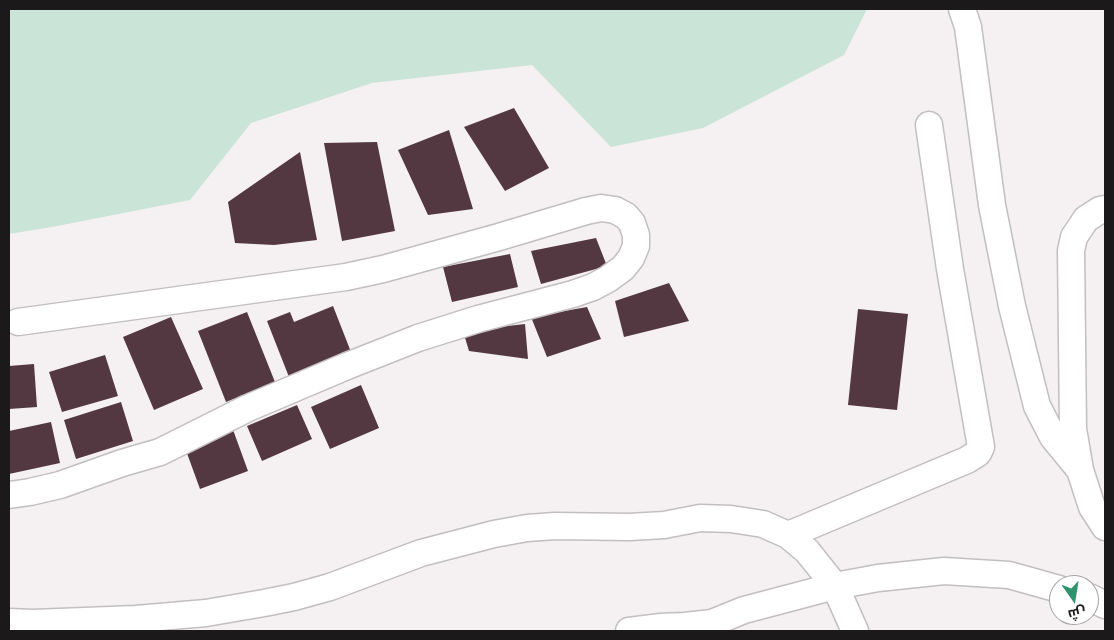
<!DOCTYPE html>
<html>
<head>
<meta charset="utf-8">
<style>
	body { margin:0 }
	#map { position:relative; width:1114px; height:640px; overflow:hidden; background:#f5f0f2; font-family:"IBM Plex Sans",Cairo,sans-serif }
	canvas { display:block }
	.frame { position:absolute; inset:0; border:10px solid #1b191a; pointer-events:none }
	.north { position:absolute; left:1049px; top:575px; width:50px; height:50px; box-sizing:border-box; background:#fff; border:1px solid #a4a3a3; border-radius:50%; rotate:167deg; font-size:14px; font-weight:700; line-height:20px; text-align:center; color:#1b191a }
	.north::after { content:''; display:block; margin:auto; width:18px; height:22px; background:#30936e; clip-path:polygon(50% 0,100% 100%,50% 72%,0 100%) }
</style>
</head>
<body>
<div id="map">
<canvas width="1114" height="640"></canvas>
<div class="frame"></div>
<div class="north">ش</div>
</div>
<script>
const c = document.querySelector('canvas').getContext('2d');
c.lineJoin = 'round';
function fill(path, color) { c.fillStyle = color; c.fill(path, 'evenodd'); }
const poly = rows => new Path2D(rows.map(r => 'M' + r).join(''));
function trace(path, color, width, dash) { c.strokeStyle = color; c.lineWidth = width; c.lineCap = dash ? 'butt' : 'round'; c.setLineDash(dash || []); c.stroke(path); }
const green = poly([
	[9,9,867,9,844,55,703,128,611,147,532,65,372,83,251,123,190,200,52,227,9,234]
]);
const building = poly([
	[514,108,549,168,505,191,464,127],
	[449,130,473,209,428,215,398,150],
	[377,142,395,231,342,241,324,143],
	[300,152,317,240,274,245,235,243,228,202],
	[596,238,607,266,541,284,531,251],
	[510,254,518,287,452,302,443,267],
	[669,283,689,321,624,337,615,301],
	[333,306,351,352,289,377,267,321,290,312,294,322],
	[587,307,601,339,547,357,531,317],
	[858,309,908,314,897,410,848,405],
	[247,312,275,382,226,402,198,331],
	[171,317,203,389,154,410,123,337],
	[525,324,528,359,469,351,463,331],
	[105,355,118,396,62,412,49,372],
	[34,364,37,407,9,409,9,366],
	[361,385,379,428,330,449,311,407],
	[121,402,133,441,76,459,64,420],
	[297,405,312,439,262,461,247,426],
	[51,422,60,463,9,474,9,431],
	[232,427,248,471,200,489,184,445]
]);
const minor = poly([
	[962,9,968,27,992,205,1012,306,1037,406,1053,437,1080,470],
	[1105,209,1100,210,1086,219,1074,237,1071,251,1073,429,1080,470,1092,507,1105,527],
	[9,495,30,492,60,485,122,463,160,452,248,408,347,366,418,338,478,319,573,294,593,287,608,279,623,268,631,258,636,246,636,235,632,223,626,216,615,210,601,208,586,211,499,237,383,269,346,277,18,322],
	[788,535,967,460,978,453,981,447,950,269,929,125],
	[1089,597,1105,605],
	[9,622,33,623,136,619,206,613,264,603,294,597,330,587,421,553,494,534,527,528,555,526,629,527,664,525,700,518,731,519,763,524,788,535,807,551,835,586,855,631],
	[629,631,661,627,685,626,712,623,744,610,835,586,878,578,944,571,1009,575,1059,589]
]);
fill(green, '#cae4d7');
fill(building, '#533841');
trace(minor, '#c3bebf', 29);
trace(minor, '#fff', 26);
</script>
</body>
</html>
